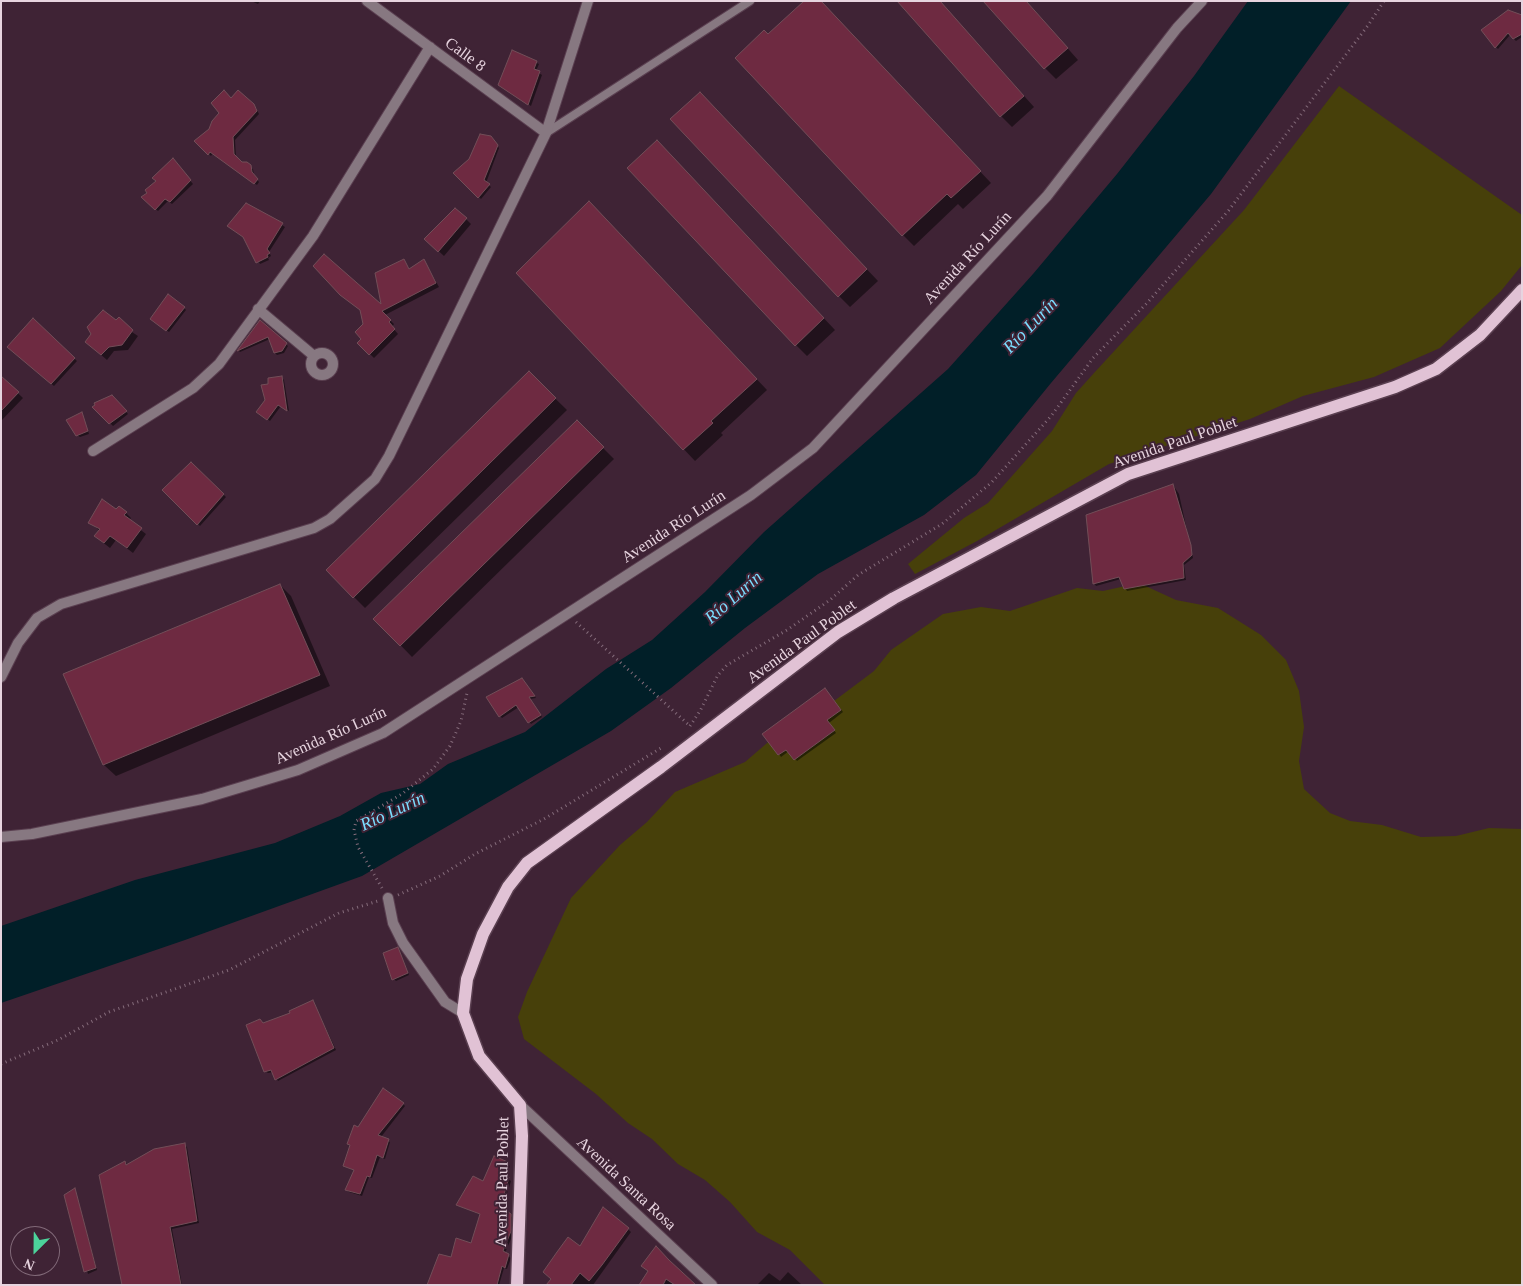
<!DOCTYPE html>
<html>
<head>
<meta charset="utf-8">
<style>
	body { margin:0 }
	#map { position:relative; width:1523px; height:1286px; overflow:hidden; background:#3f2335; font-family:"Times New Roman",serif }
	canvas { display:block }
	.frame { position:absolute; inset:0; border:2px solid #e7d4df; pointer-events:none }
	.north { position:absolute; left:10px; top:1226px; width:50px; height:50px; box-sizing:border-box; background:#3f2335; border:1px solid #826a79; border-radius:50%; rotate:203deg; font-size:14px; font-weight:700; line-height:20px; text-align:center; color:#e7d4df }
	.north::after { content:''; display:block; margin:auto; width:18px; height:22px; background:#4cd39b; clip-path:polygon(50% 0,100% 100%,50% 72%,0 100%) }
</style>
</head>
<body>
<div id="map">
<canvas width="1523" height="1286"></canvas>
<div class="frame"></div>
<div class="north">N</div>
</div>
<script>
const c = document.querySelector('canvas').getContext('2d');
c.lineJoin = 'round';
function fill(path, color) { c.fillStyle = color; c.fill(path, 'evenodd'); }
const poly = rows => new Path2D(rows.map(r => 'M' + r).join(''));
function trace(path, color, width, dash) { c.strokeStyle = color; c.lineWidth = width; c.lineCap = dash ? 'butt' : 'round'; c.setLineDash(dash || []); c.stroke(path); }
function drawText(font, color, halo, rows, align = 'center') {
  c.font = font + ' "Times New Roman",serif'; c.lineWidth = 4; c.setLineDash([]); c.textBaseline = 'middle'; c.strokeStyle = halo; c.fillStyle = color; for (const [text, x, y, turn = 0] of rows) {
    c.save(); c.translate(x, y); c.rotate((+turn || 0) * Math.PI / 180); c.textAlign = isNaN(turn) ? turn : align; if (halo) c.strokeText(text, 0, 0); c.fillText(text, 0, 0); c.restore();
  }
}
const green = poly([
	[1339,86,1522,215,1522,265,1501,291,1440,348,1374,377,1303,396,1250,419,1109,464,977,541,915,574,908,564,964,518,988,503,1052,431,1076,393,1094,373,1244,210],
	[1139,583,1176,600,1218,608,1261,635,1286,660,1299,691,1304,727,1299,761,1304,789,1330,813,1350,821,1382,825,1421,837,1456,836,1489,828,1522,829,1522,1285,825,1285,790,1250,757,1232,730,1202,705,1180,678,1164,652,1139,628,1123,596,1094,524,1039,518,1017,527,992,571,898,620,845,647,822,675,792,745,762,788,725,810,719,874,671,891,650,943,614,981,607,1010,611,1077,588,1103,591]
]);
const water = poly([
	[1248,1,1351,1,1211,194,1051,383,976,475,924,515,818,574,745,628,671,688,611,731,362,876,185,940,1,1003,1,926,135,880,275,843,340,816,381,793,420,784,448,764,525,732,606,669,652,640,705,592,764,532,948,369,1033,274,1117,174,1194,76]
]);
const shadow = poly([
	[251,1,260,1,258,4],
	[819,1,991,183,963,209,958,204,914,246,903,235,768,36],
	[939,1,1034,107,1012,127,1001,116],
	[1026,1,1078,60,1056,79,1045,68],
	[1522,14,1522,37,1516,41,1510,35,1498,49,1496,47],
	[513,52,539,64,536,71,542,75,531,106,502,87],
	[238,92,256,108,259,114,235,140,236,157,242,164,253,169,254,176,259,182,257,185,213,153,211,156,196,141,211,130],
	[711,105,878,281,850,307,839,296],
	[493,140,499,148,486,183,491,187,481,199,455,173],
	[668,153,835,330,807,356,796,345],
	[173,160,193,184,172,204,168,201,158,211,143,197],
	[247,204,285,227,269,252,271,256,268,258,269,260,260,264,244,238],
	[600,214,767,390,721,433,723,435,695,461,517,273],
	[466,219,471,224,444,256,431,244],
	[404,260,410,270,424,260,439,287,385,315,394,324,392,327,398,334,374,358,359,343,383,307],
	[184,308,186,310,169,332,153,321],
	[33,320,77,361,54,386,8,347],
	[117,322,138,336,128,350,114,351,107,360,92,347],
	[260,322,288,346,284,353,277,355,275,353,270,339,240,352,239,351],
	[529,373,567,410,365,608,327,570],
	[281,377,284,380,289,411,281,406,270,421,258,411,266,401,270,385],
	[1,381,5,381,23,398,1,421],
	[112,396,128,414,113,426,94,407],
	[82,413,89,434,80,437,77,435],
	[577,422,614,459,412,657,375,619],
	[191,464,226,497,200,526,164,490],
	[1173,485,1179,494,1193,558,1184,565,1186,580,1127,591,1121,579,1096,586,1094,583],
	[116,511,126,513,131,518,129,521,146,534,133,553,116,540,110,548,101,541,100,531,90,522],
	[280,585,291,596,330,686,116,776,104,765,65,675],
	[524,682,536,698,530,699,542,717,531,724,519,707,502,718,500,716],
	[827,692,843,712,829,723,836,733,797,761,789,751,781,757,779,754],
	[398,950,409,975,396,981,394,979],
	[313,1001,336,1050,278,1081,273,1072,268,1073,265,1071,263,1025,292,1014],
	[403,1104,405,1106,381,1137,390,1142,385,1159,380,1157,372,1178,369,1177,362,1196,349,1192,347,1190,355,1171,345,1166,351,1147,348,1144,359,1128],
	[184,1145,187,1147,199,1223,172,1229,182,1285,123,1285,125,1162,128,1165],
	[507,1163,510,1166,505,1177,511,1181,504,1205,506,1207,505,1211,513,1218,513,1234,505,1253,511,1258,507,1269,504,1268,499,1285,431,1285,452,1259,472,1245,481,1215,458,1205],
	[75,1190,97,1270,88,1274,65,1195],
	[628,1229,631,1232,593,1285,547,1285,580,1248],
	[650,1271,694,1285,640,1285],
	[788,1272,802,1285,757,1285,769,1273,780,1281]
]);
const building = poly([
	[804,1,821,1,981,171,951,198,947,194,902,236,735,58,764,30,768,34,804,1],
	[897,1,940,1,1024,96,1000,117,897,1],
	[983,1,1026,1,1068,48,1044,69,983,1],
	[1508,10,1522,15,1522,34,1513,39,1508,33,1495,48,1481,30,1508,10],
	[512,50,537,61,534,69,540,71,528,105,498,85,512,50],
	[224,90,231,98,238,90,254,104,257,111,233,137,234,154,242,162,247,162,251,165,252,172,258,179,254,184,210,152,208,155,194,141,209,129,212,121,219,113,211,103,224,90],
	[700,92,867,269,838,297,670,119,700,92],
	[480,134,491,136,498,145,484,180,490,184,478,198,453,173,469,159,480,134],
	[657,140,824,318,795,346,627,168,657,140],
	[173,158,191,180,170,202,165,199,155,210,141,197,147,193,145,190,156,181,152,178,173,158],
	[589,201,757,379,711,421,713,423,683,450,516,273,589,201],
	[246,203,283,223,267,249,270,253,267,255,268,257,256,263,243,237,227,226,246,203],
	[455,208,467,218,438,252,424,239,455,208],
	[324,254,381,304,375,273,404,259,409,269,424,259,436,283,382,311,391,320,389,322,395,329,369,355,357,343,361,339,355,332,363,324,360,310,340,295,313,266,324,254],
	[168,294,185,307,166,331,150,319,168,294],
	[103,310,116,320,119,317,133,330,122,345,109,347,101,355,85,342,91,334,87,327,103,310],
	[33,318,75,358,51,384,7,347,33,318],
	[260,320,287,343,282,351,274,353,268,337,237,351,260,320],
	[529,371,556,398,353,598,326,570,529,371],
	[1,376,19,392,1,411,1,376],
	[282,376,287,411,278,405,267,420,256,412,265,400,261,385,268,384,268,378,282,376],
	[112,395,127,411,109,424,92,407,95,405,94,403,112,395],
	[82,412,88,431,76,436,66,420,82,412],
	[577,420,604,447,400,646,373,619,577,420],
	[191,462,224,494,197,525,162,490,191,462],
	[1173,484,1191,545,1192,555,1183,563,1184,578,1124,589,1119,577,1093,584,1086,515,1173,484],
	[102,499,116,509,119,506,127,512,124,515,142,528,127,548,110,536,104,543,94,536,100,529,88,523,102,499],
	[280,584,320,675,103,765,63,674,280,584],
	[522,678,535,696,529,697,541,715,528,723,516,705,499,717,486,697,522,678],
	[825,688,841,710,827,720,835,730,794,760,786,750,778,755,762,734,825,688],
	[398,947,408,973,392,980,383,953,398,947],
	[313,1000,334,1048,275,1080,271,1070,264,1072,246,1025,260,1019,263,1023,290,1013,289,1011,313,1000],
	[383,1088,404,1103,378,1135,389,1139,383,1158,377,1155,370,1177,367,1176,360,1194,345,1190,354,1170,343,1166,350,1145,347,1144,354,1125,358,1127,383,1088],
	[185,1143,197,1221,170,1227,181,1285,122,1285,99,1175,125,1161,126,1165,154,1149,185,1143],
	[494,1156,508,1162,502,1175,509,1177,502,1202,504,1203,503,1208,511,1214,511,1231,503,1251,509,1254,505,1268,502,1266,497,1285,427,1285,439,1254,451,1257,456,1238,471,1243,480,1214,456,1205,473,1176,483,1181,494,1156],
	[75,1188,96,1268,84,1272,64,1195,75,1188],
	[603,1207,629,1228,602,1265,589,1281,580,1273,571,1285,546,1285,551,1279,543,1272,557,1252,568,1237,580,1246,603,1207],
	[656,1246,669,1260,696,1285,675,1285,666,1279,663,1285,639,1285,648,1271,641,1266,656,1246]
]);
const path = poly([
	[576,622,690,726],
	[690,726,700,711,718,675,727,665,787,630,830,600,858,575,942,524,992,482,1052,415,1093,358,1147,303,1229,210,1369,24,1384,1],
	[382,888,358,847,354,830,356,821,402,794,433,769,450,746,461,721,467,693],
	[398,895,440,876,475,854,544,819,661,748],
	[1,1064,58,1040,109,1012,229,970,339,913,378,901]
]);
const lane = poly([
	[546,133,750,1]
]);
const street = poly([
	[367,1,546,133],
	[258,309,314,356],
	'311 364a11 11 0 1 1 22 0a11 11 0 1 1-22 0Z',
	[93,451,193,388,219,364,313,236,430,47],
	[1,677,18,643,37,618,61,604,314,528,330,519,375,479,389,456,546,133,588,1],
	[1,837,32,834,202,799,298,770,383,733,751,495,813,448,1047,196,1177,28,1202,1],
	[388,898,393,923,403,943,445,1002,463,1013],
	[520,1105,712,1285]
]);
const primary = poly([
	[517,1285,522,1136,520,1105,479,1056,463,1013,467,979,483,934,508,887,527,863,661,767,838,632,894,598,1128,474,1395,387,1436,369,1480,335,1522,290]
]);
const streetNames = [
	["Calle 8",465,55,36],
	["Avenida Río Lurín",968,258,-47],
	["Avenida Paul Poblet",1175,443,-19],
	["Avenida Río Lurín",674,527,-33],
	["Avenida Paul Poblet",802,642,-36],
	["Avenida Río Lurín",331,736,-24],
	["Avenida Paul Poblet",503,1182,-89],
	["Avenida Santa Rosa",626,1184,43]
];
const waterNames = [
	["Río Lurín",1031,326,-46],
	["Río Lurín",734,598,-41],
	["Río Lurín",393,812,-25]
];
fill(green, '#47400a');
fill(water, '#011f28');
fill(shadow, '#0007');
fill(building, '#6e2a41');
trace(building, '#724e58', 1);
trace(lane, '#5a3f50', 10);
trace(street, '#5a3f50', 12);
trace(primary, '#5a3f50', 15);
trace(path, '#856c7b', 3, [1, 4]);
trace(lane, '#877881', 8);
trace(street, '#877881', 10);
trace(primary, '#e1c2d5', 12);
drawText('16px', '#e7d4df', '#3f2335', streetNames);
drawText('italic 18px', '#7bddfe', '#3f2335', waterNames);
</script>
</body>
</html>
